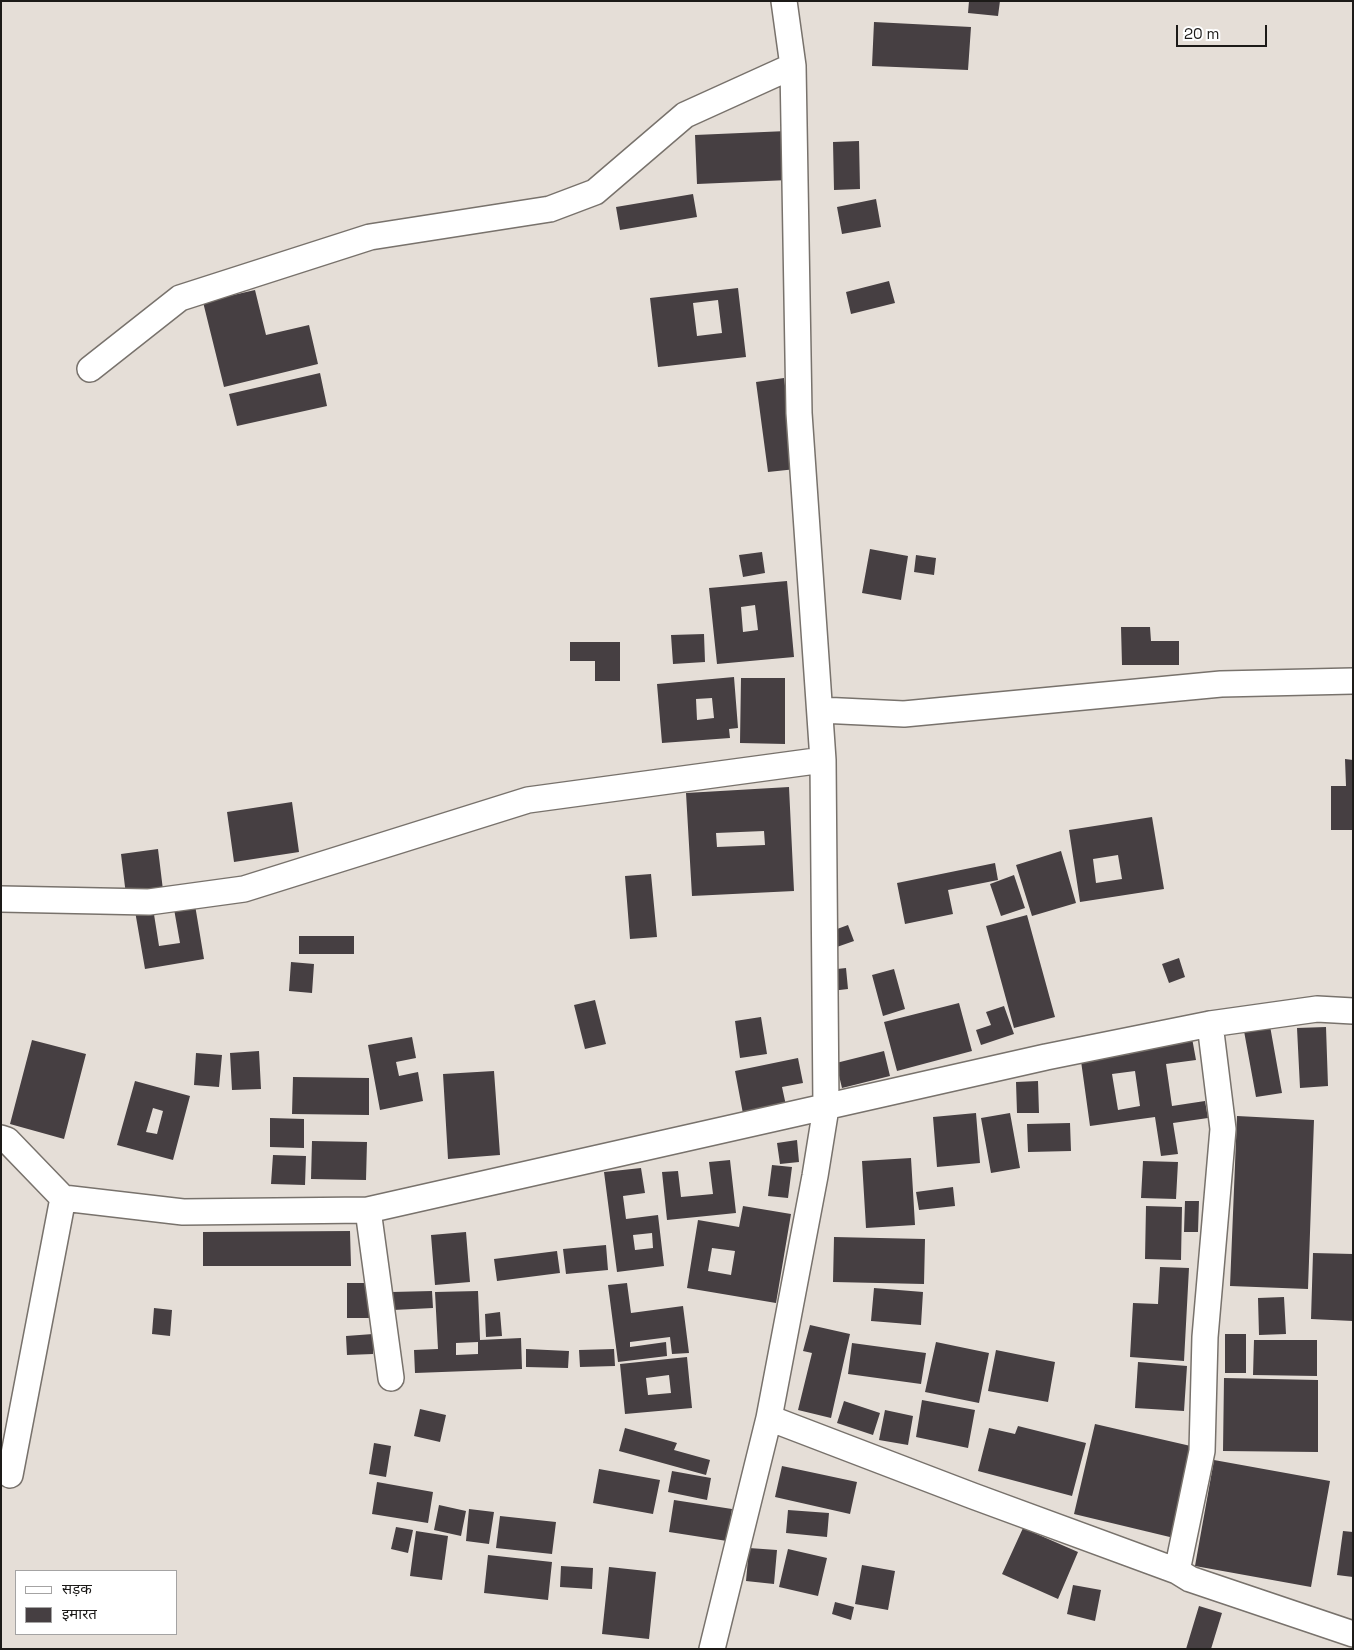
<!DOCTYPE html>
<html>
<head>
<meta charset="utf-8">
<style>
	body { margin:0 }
	#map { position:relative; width:1354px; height:1650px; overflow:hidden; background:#e5ded7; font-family:"Space Grotesk","Noto Sans Devanagari",sans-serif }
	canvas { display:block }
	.frame { position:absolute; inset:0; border:2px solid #1c1a18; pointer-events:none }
	.legend { position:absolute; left:15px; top:1570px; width:162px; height:65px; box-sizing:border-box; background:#fff; border:1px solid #a4a3a3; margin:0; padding:6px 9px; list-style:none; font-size:15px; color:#1c1a18 }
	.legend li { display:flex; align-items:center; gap:10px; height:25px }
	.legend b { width:25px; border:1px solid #a4a3a3 }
	.scale { position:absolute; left:1176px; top:25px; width:91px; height:22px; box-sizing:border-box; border:2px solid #1c1a18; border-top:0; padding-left:6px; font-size:15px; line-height:18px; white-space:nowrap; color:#1c1a18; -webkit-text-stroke:4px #fff; paint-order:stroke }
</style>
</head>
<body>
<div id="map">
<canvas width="1354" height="1650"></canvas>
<div class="frame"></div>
<ul class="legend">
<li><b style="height:6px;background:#fff"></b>सड़क</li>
<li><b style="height:14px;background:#463f42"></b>इमारत</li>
</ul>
<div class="scale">20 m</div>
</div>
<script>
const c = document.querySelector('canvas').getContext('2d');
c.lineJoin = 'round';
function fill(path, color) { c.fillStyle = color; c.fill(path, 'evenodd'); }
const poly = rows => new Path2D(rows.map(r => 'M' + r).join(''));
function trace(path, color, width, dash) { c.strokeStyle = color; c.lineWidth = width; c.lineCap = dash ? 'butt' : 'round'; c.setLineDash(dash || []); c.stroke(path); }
const building = poly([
	[969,1,1000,1,998,16,968,13],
	[874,22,971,27,968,70,872,66],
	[787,131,789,180,697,184,695,135],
	[859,141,860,189,834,190,833,142],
	[693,194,697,217,620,230,616,207],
	[876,199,881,227,842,234,837,207],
	[889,281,895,303,851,314,846,292],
	[738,288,746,357,658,367,650,298],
	[718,300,722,333,697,336,693,303],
	[255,290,266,335,309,325,318,364,224,387,203,302],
	[320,373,327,406,237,426,229,394],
	[784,378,796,469,768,472,756,382],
	[870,549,908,556,901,600,862,593],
	[762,552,765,573,743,577,739,555],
	[916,555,936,558,934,575,914,572],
	[787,581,794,657,717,664,709,588],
	[755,605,758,630,743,632,741,607],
	[1121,627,1150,627,1151,641,1179,641,1179,665,1122,665],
	[704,634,705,662,673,664,671,635],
	[570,642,620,642,620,681,595,681,595,661,570,661],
	[734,677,738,728,729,729,730,738,662,743,657,684],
	[712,698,714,718,697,720,696,699],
	[741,678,785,678,785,744,740,743],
	[1345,759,1353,760,1353,830,1331,830,1331,786,1346,786],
	[789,787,794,891,692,896,686,793],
	[764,831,765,845,717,847,716,833],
	[292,802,299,852,234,862,227,812],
	[1152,817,1164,889,1080,902,1069,830],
	[1118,855,1122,879,1096,883,1093,859],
	[158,849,163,890,126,895,121,854],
	[1061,851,1076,903,1032,916,1016,865],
	[995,863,998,880,948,890,953,914,905,924,897,883],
	[651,874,657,937,630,939,625,876],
	[1014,875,1025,908,1001,916,990,884],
	[195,905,204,959,145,969,135,911,153,908,159,946,180,943,174,909],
	[1027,915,1055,1017,1014,1028,986,926],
	[848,925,854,941,834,948,829,932],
	[299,936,354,936,354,954,299,954],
	[1179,958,1185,977,1169,983,1162,964],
	[291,962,314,964,312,993,289,991],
	[846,968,848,989,831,991,828,970],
	[894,969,905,1009,883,1016,872,975],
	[595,1000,606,1044,585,1049,574,1005],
	[959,1003,972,1051,897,1071,884,1022],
	[1004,1006,1014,1034,981,1045,976,1030,991,1025,986,1012],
	[761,1017,767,1054,740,1058,735,1021],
	[1270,1026,1282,1093,1256,1097,1244,1031],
	[1326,1027,1328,1086,1300,1088,1297,1028],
	[412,1037,416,1058,396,1062,399,1076,418,1072,423,1101,380,1110,368,1045],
	[1192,1038,1196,1060,1166,1064,1172,1106,1205,1101,1208,1118,1173,1123,1178,1154,1161,1156,1155,1117,1090,1126,1081,1061,1130,1054,1129,1047],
	[1135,1071,1140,1106,1118,1110,1112,1074],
	[32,1040,86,1054,64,1139,10,1124],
	[259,1051,261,1089,232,1090,230,1053],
	[884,1051,890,1076,842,1088,836,1063],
	[196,1053,222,1055,219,1087,194,1085],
	[798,1058,803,1083,782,1087,787,1110,744,1119,735,1071],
	[494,1071,500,1155,448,1159,443,1074],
	[293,1077,369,1078,369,1115,292,1114],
	[135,1081,190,1096,173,1160,117,1145],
	[153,1108,163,1111,157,1134,146,1132],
	[1038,1081,1039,1113,1017,1113,1016,1082],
	[976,1113,980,1163,937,1167,933,1117],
	[1010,1113,1020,1168,991,1173,981,1118],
	[1237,1116,1314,1120,1308,1289,1230,1286],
	[270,1118,304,1119,304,1148,270,1147],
	[1070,1123,1071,1151,1028,1152,1027,1124],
	[797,1140,799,1162,780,1164,777,1143],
	[312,1141,367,1142,366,1180,311,1179],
	[273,1155,306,1156,305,1185,271,1184],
	[911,1158,915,1225,866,1228,862,1161],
	[730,1160,736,1213,667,1220,662,1172,678,1171,681,1197,713,1194,709,1162],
	[1143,1161,1178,1162,1176,1199,1141,1198],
	[772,1165,792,1167,788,1198,768,1196],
	[641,1168,645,1193,623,1196,626,1219,658,1215,664,1266,617,1272,604,1172],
	[652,1233,653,1248,635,1250,633,1235],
	[953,1187,955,1206,919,1210,916,1192],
	[1185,1201,1199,1201,1198,1232,1184,1232],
	[743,1206,791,1214,776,1303,687,1288,698,1220,739,1227],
	[712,1248,735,1251,731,1275,708,1271],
	[1146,1206,1182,1207,1181,1260,1145,1259],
	[350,1231,351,1266,203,1266,203,1232],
	[466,1232,470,1282,435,1285,431,1235],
	[834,1237,925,1239,924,1284,833,1282],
	[606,1245,608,1270,566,1274,563,1249],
	[557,1251,560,1273,497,1281,494,1259],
	[1313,1253,1353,1254,1353,1321,1311,1319],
	[1160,1267,1189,1268,1184,1361,1130,1357,1133,1303,1158,1304],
	[347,1283,371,1283,372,1318,347,1318],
	[627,1283,631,1313,683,1306,689,1353,672,1354,670,1337,630,1342,630,1347,666,1342,667,1356,618,1362,608,1285],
	[874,1288,923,1292,921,1325,871,1321],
	[432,1291,433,1308,393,1310,392,1292],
	[478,1291,480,1340,521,1338,522,1369,415,1373,414,1350,438,1349,435,1292],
	[478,1342,478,1354,456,1355,456,1343],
	[1284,1297,1286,1334,1259,1335,1258,1298],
	[154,1308,172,1310,170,1336,152,1334],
	[500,1312,502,1336,486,1337,485,1314],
	[810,1325,850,1334,831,1418,798,1410,812,1353,803,1351],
	[373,1334,373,1354,347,1355,346,1336],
	[1225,1334,1246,1334,1246,1373,1225,1373],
	[1254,1340,1317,1340,1317,1376,1253,1375],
	[936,1342,989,1353,979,1403,925,1392],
	[852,1343,926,1353,921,1384,848,1374],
	[526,1349,569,1351,568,1368,526,1367],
	[614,1349,615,1366,580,1367,579,1350],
	[996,1350,1055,1362,1048,1402,988,1391],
	[687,1357,692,1408,625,1414,620,1364],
	[669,1375,671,1393,648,1395,646,1378],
	[1138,1362,1187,1366,1184,1411,1135,1408],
	[1224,1378,1318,1380,1318,1452,1223,1451],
	[922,1400,975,1410,968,1448,916,1437],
	[844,1401,880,1413,873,1435,837,1423],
	[420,1409,446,1415,440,1442,414,1436],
	[885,1410,913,1416,908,1445,879,1440],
	[1095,1424,1195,1447,1174,1538,1074,1514],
	[1018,1426,1086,1443,1072,1496,978,1471,989,1428,1015,1434],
	[625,1428,677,1443,674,1450,710,1460,706,1475,619,1451],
	[374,1443,391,1446,386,1477,369,1474],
	[1214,1460,1330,1481,1311,1587,1195,1566],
	[782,1466,857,1482,850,1514,775,1497],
	[599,1469,660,1480,653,1514,593,1503],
	[672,1471,711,1478,707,1500,668,1492],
	[377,1482,433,1492,428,1523,372,1514],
	[674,1500,732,1509,727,1541,669,1532],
	[439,1505,466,1511,461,1536,434,1530],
	[469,1509,494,1512,489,1544,466,1541],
	[788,1510,829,1513,827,1537,786,1533],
	[500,1516,556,1522,552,1554,496,1548],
	[396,1527,413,1530,408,1553,391,1549],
	[1023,1528,1078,1552,1058,1599,1002,1574],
	[416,1531,448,1536,442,1580,410,1576],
	[1343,1531,1353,1532,1353,1577,1337,1575],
	[749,1548,777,1550,774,1584,746,1581],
	[788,1549,827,1558,818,1596,779,1587],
	[488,1555,552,1562,548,1600,484,1593],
	[862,1565,895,1571,888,1610,855,1604],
	[561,1566,593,1568,592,1589,560,1587],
	[609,1567,656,1572,649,1639,602,1634],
	[1073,1585,1101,1590,1095,1621,1067,1614],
	[835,1602,854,1607,851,1620,832,1614],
	[1199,1606,1222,1613,1211,1649,1186,1649]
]);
const street = poly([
	[784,1,793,66,799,413,823,760,826,1108,815,1176,769,1418,973,1496,1177,1571,1190,1579,1353,1634],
	[90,369,180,298,370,237,550,209,595,192,685,115,793,66],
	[820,710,904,714,1221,684,1353,681],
	[1,899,149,902,244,889,528,800,823,760],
	[1,1138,7,1140,63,1198,183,1212,368,1210,1046,1057,1210,1024,1317,1009,1353,1011],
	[368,1210,391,1378],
	[10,1475,63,1198],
	[1177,1571,1202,1451,1205,1337,1223,1129,1210,1024],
	[712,1649,769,1418]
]);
fill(building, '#463f42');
trace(street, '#78726c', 28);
trace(street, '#fff', 25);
</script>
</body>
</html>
